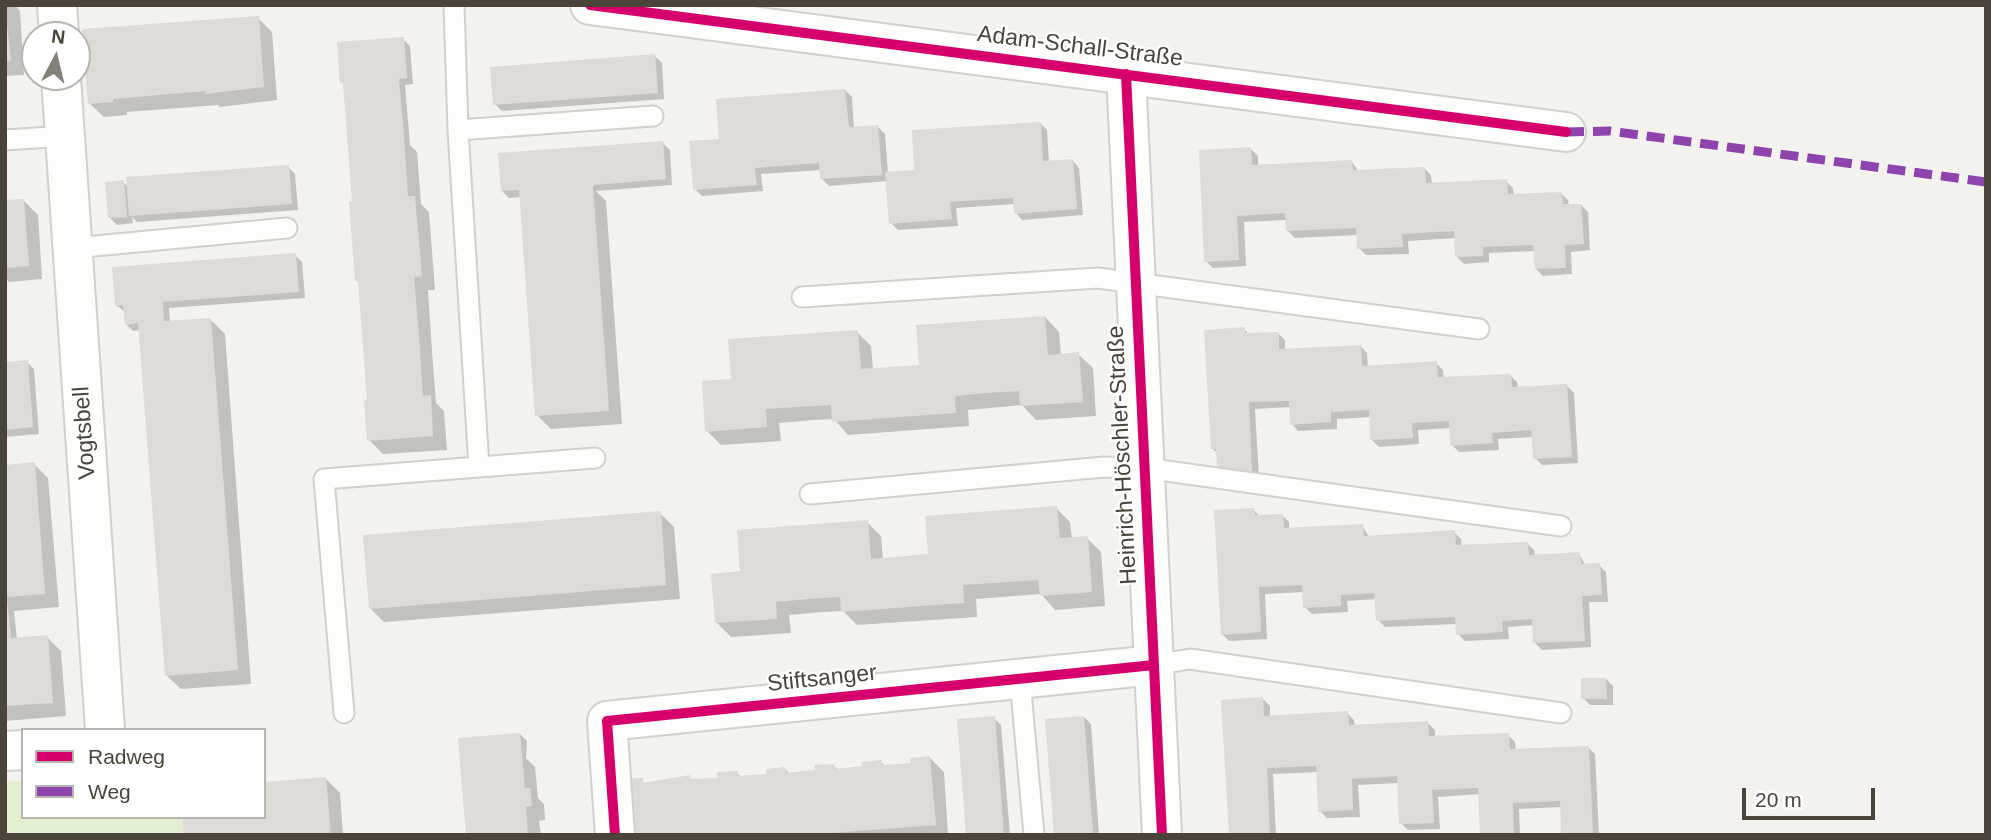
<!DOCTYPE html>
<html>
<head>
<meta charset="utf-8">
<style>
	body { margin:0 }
	#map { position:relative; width:1991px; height:840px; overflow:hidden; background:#f4f2ee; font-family:Arial,sans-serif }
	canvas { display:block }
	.frame { position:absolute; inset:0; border:7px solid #4b4439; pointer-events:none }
	.legend { position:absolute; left:21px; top:728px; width:245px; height:91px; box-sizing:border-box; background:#fff; border:2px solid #b7b4b0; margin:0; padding:9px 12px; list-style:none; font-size:21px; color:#4b4439 }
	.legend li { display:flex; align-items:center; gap:14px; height:35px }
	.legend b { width:35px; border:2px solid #b7b4b0 }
	.north { position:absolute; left:21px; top:21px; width:70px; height:70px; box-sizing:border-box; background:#fff; border:2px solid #b7b4b0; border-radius:50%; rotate:7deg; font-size:19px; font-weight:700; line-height:28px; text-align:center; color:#4b4439 }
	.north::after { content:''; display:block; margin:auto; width:24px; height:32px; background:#868178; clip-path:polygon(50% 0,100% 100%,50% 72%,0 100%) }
	.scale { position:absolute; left:1742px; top:788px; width:133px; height:32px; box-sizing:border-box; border:4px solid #4b4439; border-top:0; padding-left:9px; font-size:21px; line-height:24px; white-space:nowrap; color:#4b4439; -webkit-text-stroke:5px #fff; paint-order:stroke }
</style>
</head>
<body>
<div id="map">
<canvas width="1991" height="840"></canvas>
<div class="frame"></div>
<ul class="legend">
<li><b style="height:9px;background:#d6006c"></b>Radweg</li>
<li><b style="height:9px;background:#8e44ad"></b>Weg</li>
</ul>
<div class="north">N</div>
<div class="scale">20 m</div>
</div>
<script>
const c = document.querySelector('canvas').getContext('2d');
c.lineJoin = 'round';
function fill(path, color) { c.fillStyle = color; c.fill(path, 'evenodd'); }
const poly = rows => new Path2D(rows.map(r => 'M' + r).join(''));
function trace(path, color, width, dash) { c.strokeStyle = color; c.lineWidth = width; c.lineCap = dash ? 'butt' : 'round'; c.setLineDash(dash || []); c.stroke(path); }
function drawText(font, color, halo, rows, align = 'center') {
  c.font = font + ' Arial,sans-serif'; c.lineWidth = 5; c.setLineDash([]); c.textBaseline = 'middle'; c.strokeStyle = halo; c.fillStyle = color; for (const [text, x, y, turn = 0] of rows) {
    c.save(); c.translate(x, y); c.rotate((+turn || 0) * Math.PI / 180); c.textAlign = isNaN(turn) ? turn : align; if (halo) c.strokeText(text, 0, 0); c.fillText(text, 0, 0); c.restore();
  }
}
const green = poly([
	[23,781,23,817,182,817,184,835,5,835,5,782]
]);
const shadow = poly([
	[5,5,15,5,20,11,24,75,5,76],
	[258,18,272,32,277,100,220,107,218,105,127,112,127,115,104,117,89,103],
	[403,39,410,46,413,84,405,85,410,145,417,152,421,204,429,212,435,290,428,290,432,351,436,403,444,411,447,450,383,454,369,440,369,401,360,284,357,281,349,139,339,43],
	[655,56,662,63,664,99,502,111,495,104],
	[845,90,852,97,854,128,878,127,885,134,888,173,916,172,1040,123,1047,130,1049,163,1073,161,1079,168,1083,215,1022,220,1016,213,1015,204,956,208,958,226,898,230,891,223,888,181,829,186,822,179,822,170,761,174,763,191,702,196,695,189,721,140],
	[663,143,670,150,672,185,596,191,606,201,622,424,551,429,537,415,521,197,509,198,502,191],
	[1251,149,1258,156,1258,167,1352,162,1359,172,1424,168,1431,175,1432,184,1506,181,1513,188,1514,195,1561,193,1568,200,1569,206,1581,205,1588,212,1590,250,1571,252,1572,274,1543,276,1536,269,1535,251,1489,253,1489,262,1464,264,1457,257,1456,238,1408,241,1409,254,1366,255,1359,248,1358,235,1295,238,1288,231,1287,220,1244,222,1246,266,1213,268,1206,261],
	[288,167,295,174,298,210,137,222,132,217,133,223,117,225,110,218,123,182,128,187],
	[24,201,38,215,42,279,9,282,5,278,5,202],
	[295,255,302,262,305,298,169,308,170,323,211,320,225,334,251,684,181,689,166,675,140,330,133,331,126,324,125,312,116,305],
	[1045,317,1059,332,1061,355,1078,354,1093,368,1096,416,1036,420,1022,405,1001,407,968,410,969,426,848,435,834,419,813,420,779,423,781,441,721,445,707,431,733,381,857,332,871,346,873,370,920,366],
	[1244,329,1250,335,1278,333,1285,340,1285,350,1360,346,1367,353,1368,367,1436,363,1443,370,1444,379,1510,375,1517,382,1518,388,1567,386,1574,393,1578,463,1542,465,1535,458,1533,437,1498,439,1499,450,1459,452,1452,445,1451,428,1418,430,1419,444,1379,447,1372,440,1371,417,1337,419,1337,429,1298,431,1292,424,1291,407,1255,409,1259,478,1226,474,1219,467,1218,454,1212,448],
	[27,362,34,369,39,434,5,437,5,364],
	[34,464,48,478,59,607,14,611,17,639,47,637,61,651,66,716,5,721,5,467],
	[1056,508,1070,522,1072,539,1087,538,1101,552,1105,606,1055,610,1041,594,976,599,977,617,857,625,843,611,823,612,789,615,791,633,731,637,716,622,742,573,867,522,881,536,883,560,930,556],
	[1253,510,1260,516,1282,515,1289,522,1289,529,1362,525,1369,537,1454,532,1461,539,1462,547,1527,543,1534,550,1535,556,1579,554,1586,566,1599,565,1606,572,1608,602,1589,602,1591,647,1542,650,1535,643,1534,625,1508,627,1509,639,1465,641,1458,634,1457,624,1385,627,1378,620,1377,599,1347,601,1348,612,1312,614,1305,607,1304,592,1265,594,1267,639,1229,641,1222,634],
	[660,513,674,527,680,599,384,622,370,608],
	[1606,679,1613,686,1613,705,1590,705,1583,698],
	[1263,699,1270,706,1270,718,1347,713,1354,720,1355,726,1428,723,1435,730,1435,738,1508,735,1515,742,1516,751,1588,747,1595,754,1599,835,1563,835,1562,807,1519,809,1520,835,1482,835,1480,794,1438,797,1440,829,1408,830,1401,823,1399,783,1358,785,1360,817,1327,818,1320,811,1318,772,1273,774,1276,835,1231,835],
	[1084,717,1091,724,1099,835,1056,835],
	[994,718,1001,725,1010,835,968,835],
	[520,734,527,741,526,758,535,767,538,798,544,804,545,820,539,821,541,835,467,835],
	[930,758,944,772,948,835,628,835,641,780,645,784,689,777,693,781,719,779,737,773,742,778,768,776,785,769,790,774,817,772,834,766,838,770,864,768,881,762,886,767,913,764],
	[326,779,340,793,343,835,186,835,264,817]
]);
const building = poly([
	[5,5,11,61,5,62],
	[259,16,264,87,205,94,205,91,113,99,113,102,88,104,82,29],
	[404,37,407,78,399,79,404,136,408,196,415,196,422,276,414,277,419,335,423,396,431,395,433,436,367,441,364,400,367,400,358,281,355,281,349,201,352,201,343,83,340,83,337,42],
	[655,54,658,93,493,105,490,67],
	[845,89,849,127,878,125,882,175,820,179,819,163,755,168,757,185,693,190,689,141,719,139,716,99],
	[1041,122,1043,161,1073,159,1077,209,1014,214,1013,198,950,202,952,219,889,224,885,172,914,170,912,130],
	[663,141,666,179,593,185,609,411,535,416,519,190,501,191,498,153],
	[1251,147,1252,165,1352,160,1353,170,1425,167,1426,183,1507,179,1508,194,1562,192,1563,204,1581,204,1584,244,1565,245,1566,268,1535,269,1533,245,1483,247,1483,256,1455,257,1454,231,1402,234,1403,247,1357,249,1356,228,1286,231,1285,213,1237,216,1239,260,1204,262,1199,150],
	[289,165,292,204,129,216,126,177],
	[124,180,127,217,108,218,105,182],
	[24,199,29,266,5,268,5,200],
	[296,253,299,292,163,302,164,321,211,318,238,670,165,676,138,323,125,325,123,305,115,306,112,267],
	[1045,316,1048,355,1079,352,1083,402,1020,406,1019,391,986,393,955,396,956,413,832,422,831,405,798,407,766,409,767,427,705,432,702,381,731,379,728,339,858,330,861,369,889,367,919,365,916,325],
	[1245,327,1245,333,1279,332,1279,349,1361,345,1362,366,1437,361,1438,377,1511,374,1512,387,1567,384,1572,457,1533,459,1531,430,1492,433,1493,443,1450,446,1449,421,1412,423,1413,438,1370,440,1369,410,1331,412,1331,422,1290,425,1289,401,1249,402,1252,472,1217,468,1216,449,1211,449,1204,330],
	[28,360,33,427,5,430,5,362],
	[35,462,45,594,7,597,9,618,11,638,48,635,53,703,5,706,5,465],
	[1057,506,1060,538,1088,536,1092,592,1040,596,1038,580,963,585,964,603,841,612,840,597,808,599,776,602,777,619,715,623,711,574,740,571,737,530,868,520,871,559,928,554,925,516],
	[1254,508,1255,515,1283,514,1284,528,1363,524,1364,536,1455,530,1456,545,1528,542,1529,555,1580,552,1581,564,1600,563,1602,595,1582,596,1585,641,1533,643,1532,619,1502,621,1503,632,1456,635,1455,617,1376,621,1374,593,1341,595,1341,606,1303,608,1302,585,1259,587,1261,632,1221,635,1214,510],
	[661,511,666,585,369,609,363,535],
	[1581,678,1606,678,1607,699,1581,699],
	[1263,697,1264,716,1348,711,1349,725,1428,721,1429,736,1509,733,1510,749,1589,746,1593,835,1561,835,1560,801,1513,803,1514,834,1480,835,1478,788,1432,790,1434,823,1399,824,1397,776,1352,779,1353,810,1318,812,1316,766,1267,768,1270,835,1229,835,1221,700],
	[995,716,1004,835,966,835,957,719],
	[1084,716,1093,835,1054,835,1045,719],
	[520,733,525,788,530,788,532,806,526,807,528,835,466,835,458,738],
	[930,756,936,825,804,835,626,835,624,779,643,778,643,783,690,775,690,779,717,778,717,772,738,771,738,776,766,774,766,769,785,767,786,773,815,770,814,765,834,764,835,769,862,766,861,762,882,760,882,765,911,763,910,758],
	[326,777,331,835,184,835,182,817,264,817,264,782]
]);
const service = poly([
	[454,5,458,130,479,467],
	[458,130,653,116],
	[5,140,65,136],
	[73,248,287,228],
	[802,297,1098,278,1479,329],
	[810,494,1104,467,1145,468,1561,526],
	[1154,665,1190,659,1561,713],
	[1020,680,1034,835],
	[344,713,324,479,595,458]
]);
const minor = poly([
	[57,5,59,35],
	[590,5,1566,132],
	[1126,74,1162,835],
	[61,77,105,730],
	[5,751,23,750],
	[615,835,607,721,1154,665]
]);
const quiet = poly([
	[1566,132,1610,131,1986,182]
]);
const cycleway = poly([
	[590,5,1566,132],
	[1126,74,1162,835],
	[615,835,607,721,1154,665]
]);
const streetNames = [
	["Adam-Schall-Straße",1080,47,7],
	["Vogtsbell",85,433,-94],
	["Heinrich-Höschler-Straße",1123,455,-93],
	["Stiftsanger",822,679,-6]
];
fill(green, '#e1eecf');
fill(shadow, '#0003');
fill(building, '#dedbd6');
trace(service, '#d2d0cb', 23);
trace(minor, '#d2d0cb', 42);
trace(service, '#fdfdfc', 19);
trace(minor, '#fdfdfc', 38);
trace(quiet, '#8e44ad', 9, [18, 9]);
trace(cycleway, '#d6006c', 10);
drawText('23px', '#4b4439', '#fff', streetNames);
</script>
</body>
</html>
